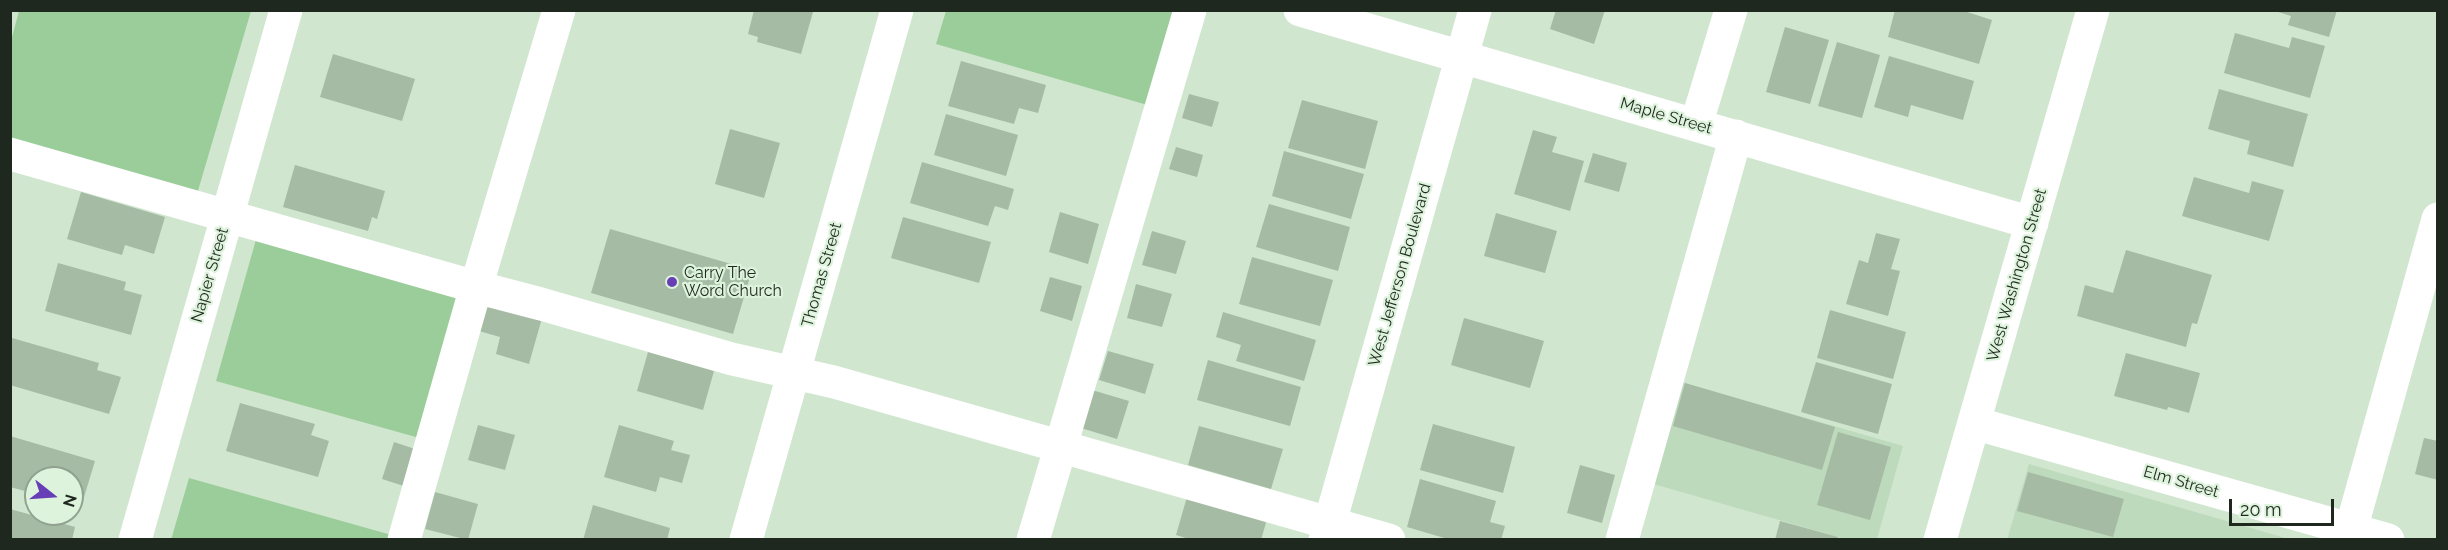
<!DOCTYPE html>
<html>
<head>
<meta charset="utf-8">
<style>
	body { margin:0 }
	#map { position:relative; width:2448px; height:550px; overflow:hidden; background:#d0e6cf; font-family:Raleway,sans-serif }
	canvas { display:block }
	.frame { position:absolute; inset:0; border:12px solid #1f281f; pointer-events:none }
	.north { position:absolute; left:24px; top:466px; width:60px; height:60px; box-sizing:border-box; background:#ddf3dc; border:2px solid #91a290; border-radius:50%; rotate:107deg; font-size:16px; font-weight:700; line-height:24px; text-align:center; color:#1f281f }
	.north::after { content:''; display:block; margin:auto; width:21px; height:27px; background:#673eb6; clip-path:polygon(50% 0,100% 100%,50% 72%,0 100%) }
	.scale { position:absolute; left:2229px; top:499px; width:105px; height:27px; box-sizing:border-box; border:3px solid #1f281f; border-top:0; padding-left:8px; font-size:18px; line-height:21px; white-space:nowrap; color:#1f281f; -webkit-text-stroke:4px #ddf3dc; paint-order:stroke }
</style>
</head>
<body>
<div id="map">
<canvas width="2448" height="550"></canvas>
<div class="frame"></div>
<div class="north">N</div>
<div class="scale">20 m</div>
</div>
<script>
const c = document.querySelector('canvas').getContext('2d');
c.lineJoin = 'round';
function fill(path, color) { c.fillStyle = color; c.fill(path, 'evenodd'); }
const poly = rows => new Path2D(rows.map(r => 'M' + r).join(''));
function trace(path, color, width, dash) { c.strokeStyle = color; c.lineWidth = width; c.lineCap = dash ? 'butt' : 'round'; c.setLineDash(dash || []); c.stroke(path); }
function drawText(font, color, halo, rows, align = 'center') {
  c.font = font + ' Raleway,sans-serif'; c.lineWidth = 4.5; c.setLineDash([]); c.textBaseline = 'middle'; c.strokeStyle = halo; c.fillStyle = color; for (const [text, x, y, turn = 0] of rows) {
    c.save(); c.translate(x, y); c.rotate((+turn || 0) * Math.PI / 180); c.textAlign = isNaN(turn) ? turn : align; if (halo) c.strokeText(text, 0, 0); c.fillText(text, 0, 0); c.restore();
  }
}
const built = poly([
	[1678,381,1903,446,1877,539,1845,539,1650,483],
	[2029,464,2289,539,2007,540]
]);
const green = poly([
	[19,11,251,11,197,194,11,140,11,41],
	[946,11,1179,11,1151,106,936,44],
	[257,236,465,295,423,439,216,381],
	[189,478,395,536,394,540,171,540]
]);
const building = poly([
	[754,10,813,12,801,54,757,42,758,37,748,34],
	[1556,10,1605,10,1594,44,1550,29],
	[1895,10,1961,10,1992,20,1979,64,1888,37],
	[2337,10,2329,37,2288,25,2291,16,2275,11],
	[1785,27,1829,40,1810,104,1766,92],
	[2235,33,2289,48,2292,37,2325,46,2310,98,2224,73],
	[1837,42,1880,55,1862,118,1818,106],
	[333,54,415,79,402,121,320,97],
	[1889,56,1974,81,1963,120,1911,105,1908,117,1874,107],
	[961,61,1046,85,1038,113,1019,108,1014,124,948,106],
	[2219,89,2308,114,2293,167,2247,154,2250,141,2208,129],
	[1189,94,1219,102,1212,127,1182,118],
	[1302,100,1378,121,1365,169,1288,148],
	[946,114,1018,135,1006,176,934,155],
	[730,129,780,143,764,198,715,184],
	[1533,130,1557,137,1552,152,1584,161,1570,211,1514,194],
	[1176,147,1203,155,1197,177,1169,169],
	[1284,151,1364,174,1351,219,1272,196],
	[1593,153,1627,163,1619,192,1584,182],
	[922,162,1014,189,1008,210,995,206,988,226,910,203],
	[295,165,385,191,377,219,372,217,368,231,283,207],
	[2194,177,2249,193,2252,181,2284,190,2269,241,2182,216],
	[81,192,165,217,154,254,125,245,122,255,67,239],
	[1269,204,1350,227,1338,271,1256,247],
	[1060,212,1099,224,1088,264,1049,252],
	[1496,213,1557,231,1545,273,1484,256],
	[903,217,991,242,979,283,891,258],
	[610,229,752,270,733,334,591,293],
	[1152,231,1186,241,1176,274,1142,265],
	[1876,233,1900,239,1891,269,1900,271,1888,316,1846,304,1859,260,1868,263],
	[2126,250,2212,275,2197,324,2192,323,2186,347,2077,316,2085,285,2113,293],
	[1252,257,1333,280,1320,326,1239,304],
	[58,263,126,282,124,290,142,295,131,335,45,311],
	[1050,277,1082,286,1072,321,1040,311],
	[1136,284,1172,294,1162,327,1127,318],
	[488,302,542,318,529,364,496,354,500,337,479,331],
	[1830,310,1906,332,1893,379,1817,358],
	[1223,312,1316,340,1304,381,1236,361,1241,345,1216,337],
	[1464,318,1544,341,1530,388,1451,365],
	[12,338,99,363,97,370,121,377,109,414,10,385],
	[1108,351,1154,364,1145,394,1099,380],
	[648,352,714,371,703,410,637,391],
	[2126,353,2200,373,2189,413,2168,407,2167,410,2114,396],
	[1208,360,1301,387,1290,426,1197,400],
	[1816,362,1892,384,1878,434,1801,412],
	[1685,383,1835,427,1822,470,1673,426],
	[1092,390,1129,401,1117,439,1081,428],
	[240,403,315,424,311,435,329,441,318,477,226,451],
	[1433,424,1515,447,1503,493,1420,470],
	[478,425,515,435,505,470,468,460],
	[619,425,674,441,671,450,690,455,682,483,660,477,656,492,604,477],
	[1199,426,1283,449,1271,489,1188,465],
	[1838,432,1891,447,1870,520,1817,505],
	[10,436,95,461,81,507,72,504,72,478,36,478,36,494,10,487],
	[2424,438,2438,441,2438,480,2415,474],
	[394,442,421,451,410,488,382,479],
	[1580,465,1615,475,1602,523,1567,513],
	[2028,472,2124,499,2113,537,2017,511],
	[1420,479,1496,501,1490,522,1505,526,1501,540,1451,540,1407,527],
	[1189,490,1269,512,1261,540,1192,540,1176,535],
	[435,492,478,504,468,540,425,529],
	[593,505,670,528,667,540,583,540],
	[10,509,75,527,72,540,10,540],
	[1780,521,1838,537,1838,540,1775,540]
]);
const minor = poly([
	[1300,10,2032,223],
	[1696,125,1731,10],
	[10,154,476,287,541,304,732,359,834,382,1389,540],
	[1974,423,2388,540],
	[135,540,286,10],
	[404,540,476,287,559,10],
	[746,540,897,10],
	[1033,540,1190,10],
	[1325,540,1475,10],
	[1622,540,1736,136],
	[1940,540,2093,10],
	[2348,540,2438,219]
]);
const markers = [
	[672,282,6,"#673eb6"]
];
const streetNames = [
	["Maple Street",1666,116,16],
	["Napier Street",210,275,-74],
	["Thomas Street",822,275,-74],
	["West Jefferson Boulevard",1400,275,-74],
	["West Washington Street",2017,275,-74],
	["Elm Street",2181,482,16]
];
const poiNames = [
	["Carry The",684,273],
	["Word Church",684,291]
];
fill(built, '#bedabd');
fill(green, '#9bcd9a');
fill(building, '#a5bba4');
trace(minor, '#fff', 33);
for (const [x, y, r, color] of markers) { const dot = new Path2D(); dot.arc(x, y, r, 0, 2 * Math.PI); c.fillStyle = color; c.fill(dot); trace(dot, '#ddf3dc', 2); }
drawText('16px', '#1f281f', '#ddf3dc', streetNames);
drawText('16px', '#1f281f', '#ddf3dc', poiNames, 'left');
</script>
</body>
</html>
